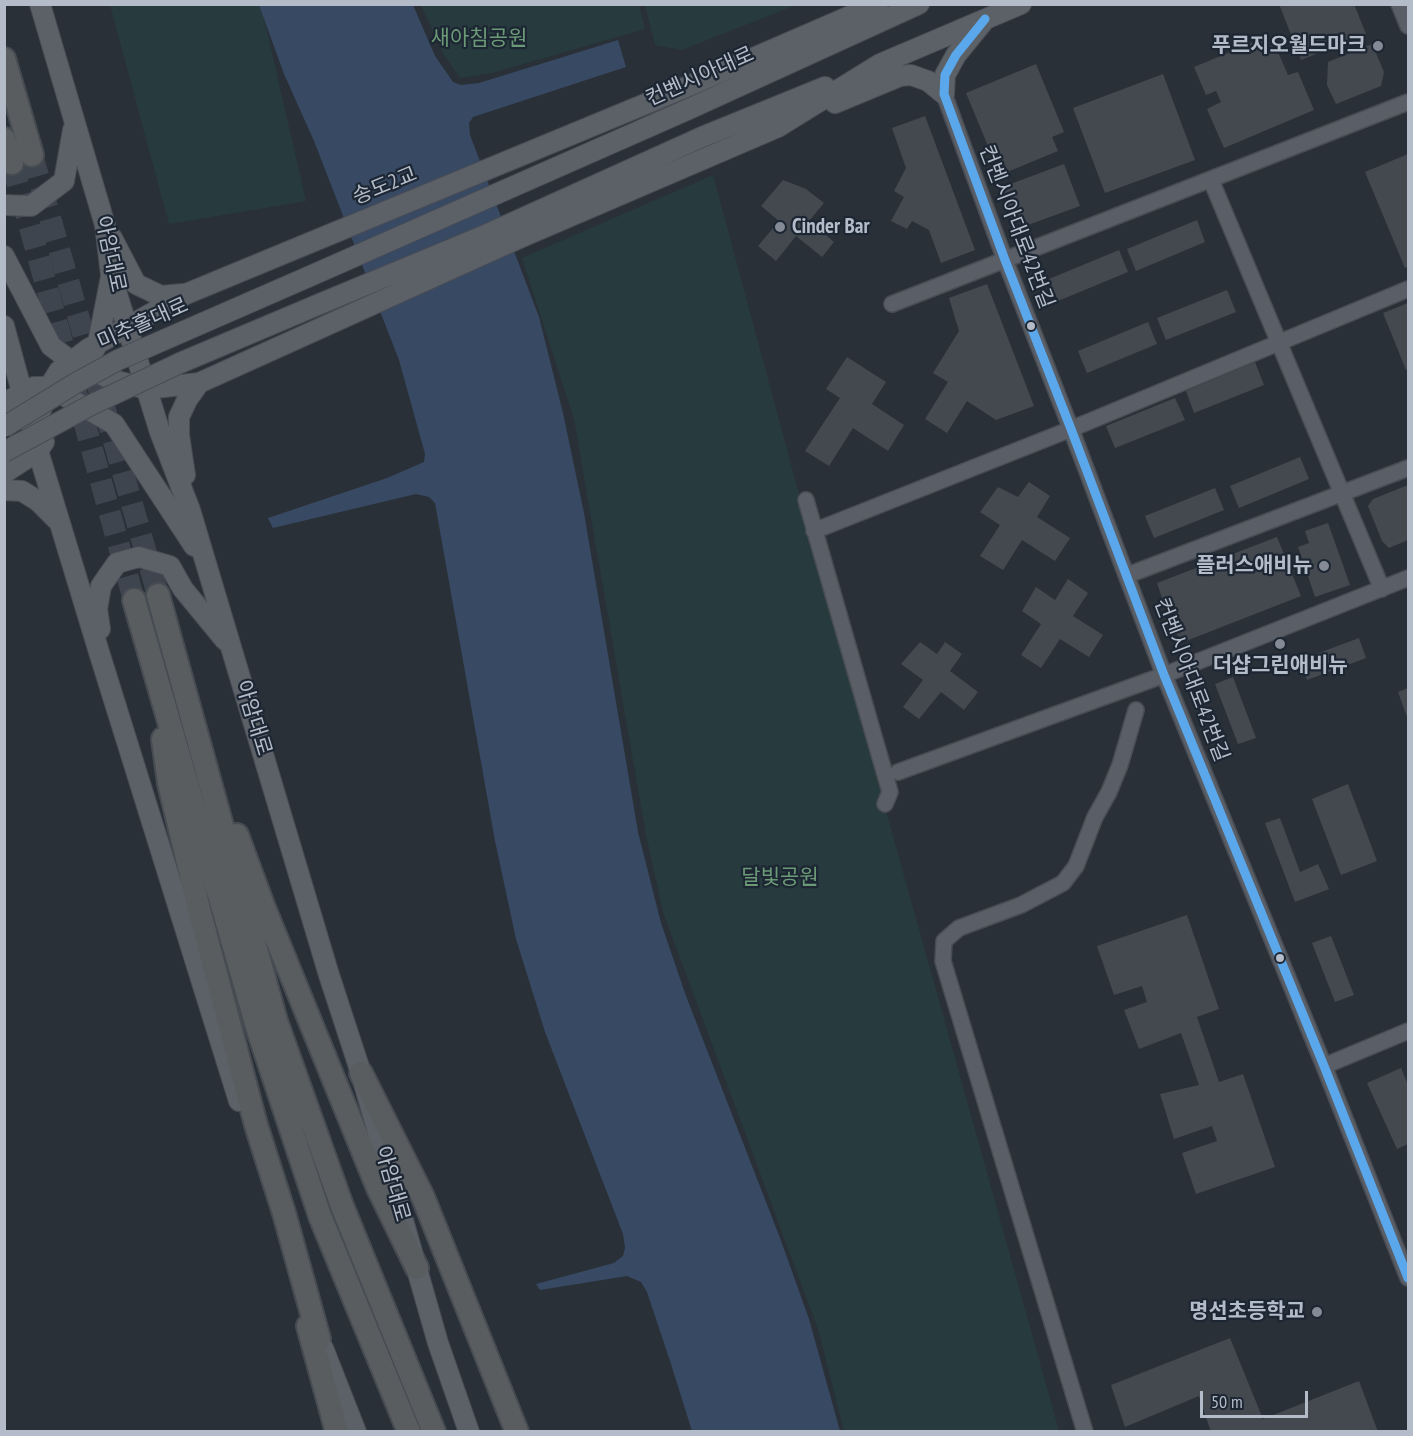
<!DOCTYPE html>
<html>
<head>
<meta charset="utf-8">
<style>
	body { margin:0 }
	#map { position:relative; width:1413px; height:1436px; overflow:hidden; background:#2a3038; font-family:"PT Sans Narrow",sans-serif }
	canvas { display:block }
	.frame { position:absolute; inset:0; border:6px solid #b4bcc9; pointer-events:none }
	.scale { position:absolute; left:1200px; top:1391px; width:108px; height:27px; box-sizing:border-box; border:3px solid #b4bcc9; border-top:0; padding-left:8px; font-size:18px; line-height:21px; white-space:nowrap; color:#b4bcc9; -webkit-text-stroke:4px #1d2633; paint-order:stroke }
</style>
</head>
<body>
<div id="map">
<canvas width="1413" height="1436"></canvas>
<div class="frame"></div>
<div class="scale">50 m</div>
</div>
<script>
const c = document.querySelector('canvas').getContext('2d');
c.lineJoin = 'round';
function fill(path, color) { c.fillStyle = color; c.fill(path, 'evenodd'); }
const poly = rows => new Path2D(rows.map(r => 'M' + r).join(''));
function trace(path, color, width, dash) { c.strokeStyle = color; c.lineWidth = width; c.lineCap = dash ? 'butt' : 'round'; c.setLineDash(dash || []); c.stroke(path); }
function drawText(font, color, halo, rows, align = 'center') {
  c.font = font + ' "PT Sans Narrow","Noto Sans KR",sans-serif'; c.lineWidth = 4.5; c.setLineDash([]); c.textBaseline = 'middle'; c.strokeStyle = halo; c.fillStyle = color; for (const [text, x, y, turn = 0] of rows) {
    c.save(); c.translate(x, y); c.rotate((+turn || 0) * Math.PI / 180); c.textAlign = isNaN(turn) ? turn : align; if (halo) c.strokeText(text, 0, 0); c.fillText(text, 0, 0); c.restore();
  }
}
const green = poly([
	[110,5,261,5,306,201,169,224],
	[421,5,639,5,645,29,492,73,460,78,443,53],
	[645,5,645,4,796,5,682,50,655,45],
	[713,175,838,639,1059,1431,844,1431,818,1329,663,912,646,835,574,419,522,258]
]);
const water = poly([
	[259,5,413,5,435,56,453,82,461,85,479,83,618,40,626,67,473,117,469,123,470,135,539,317,563,413,584,513,638,832,661,923,686,996,780,1238,809,1319,840,1431,692,1431,670,1361,647,1292,641,1282,627,1276,540,1290,536,1284,614,1263,623,1256,625,1248,623,1234,545,1032,516,939,495,841,435,503,429,497,416,494,273,528,268,518,387,478,424,462,425,454,399,360,314,141,284,74]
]);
const building = poly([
	[1279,4,1354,4,1366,34,1301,60],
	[1264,38,1268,48,1275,45,1288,75,1298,72,1314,110,1224,148,1207,109,1221,102,1216,91,1206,95,1194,67],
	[1372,44,1384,72,1381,86,1336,104,1327,85,1328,62],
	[1036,64,1064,132,1052,137,1058,151,1000,175,966,93],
	[1163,74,1195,160,1105,193,1073,108],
	[925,116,975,250,941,263,929,230,912,221,907,229,891,221,904,197,894,191,906,168,892,128],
	[1408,154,1408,266,1405,268,1365,172],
	[1064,164,1080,206,1028,225,1012,220,1000,188],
	[783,180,806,189,824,203,809,221,834,242,822,257,796,236,776,261,758,246,779,221,761,206],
	[1197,220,1205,242,1136,271,1127,249],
	[1119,250,1128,272,1058,301,1049,279],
	[987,284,1034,406,996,420,967,401,947,433,925,419,948,382,933,373,959,331,949,298],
	[1227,290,1236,312,1166,340,1157,318],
	[1408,303,1408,369,1406,370,1383,313],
	[1148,322,1157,344,1087,373,1078,351],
	[847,357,886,382,872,404,904,425,888,451,853,428,829,466,805,451,840,398,826,389],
	[1255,362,1264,385,1194,413,1186,391],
	[1175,398,1185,420,1115,448,1106,426],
	[1300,457,1309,479,1239,508,1230,486],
	[1029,482,1050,496,1037,517,1070,538,1055,561,1022,540,1003,570,980,556,1000,525,980,512,998,487,1018,497],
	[1408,485,1408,540,1389,548,1382,541,1368,506,1373,499],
	[1215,488,1224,510,1154,538,1145,516],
	[1328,523,1350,585,1315,597,1298,547,1309,543,1305,531],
	[1277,537,1301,596,1186,641,1174,633,1157,583],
	[1068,579,1088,593,1073,616,1103,635,1089,657,1060,639,1041,668,1021,655,1041,624,1022,611,1036,587,1055,600],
	[1359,638,1366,658,1307,680,1300,660],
	[920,642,937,654,945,642,962,654,950,671,978,692,964,710,941,692,919,719,903,707,923,680,901,664],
	[1233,677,1256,738,1238,744,1215,684],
	[1408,688,1408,720,1398,692],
	[1348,784,1377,861,1341,875,1312,799],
	[1280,818,1300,872,1318,864,1329,889,1295,902,1265,823],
	[1187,915,1219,1009,1197,1017,1219,1082,1243,1074,1275,1167,1196,1194,1182,1153,1217,1141,1212,1126,1174,1139,1160,1094,1199,1085,1181,1033,1139,1049,1124,1010,1147,1002,1142,986,1114,995,1097,946],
	[1331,936,1354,995,1335,1002,1312,943],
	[1401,1068,1408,1085,1408,1144,1397,1149,1367,1083],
	[1230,1338,1263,1419,1359,1381,1378,1432,1211,1432,1199,1396,1125,1427,1111,1385]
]);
const highwayTunnel = poly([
	[32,155,158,595],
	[12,163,134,600]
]);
const minor = poly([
	[1399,4,1408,26],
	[944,94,1005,260,1071,429,1164,675,1324,1066,1408,1278],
	[1211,180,1382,589],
	[892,304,1408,102],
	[806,500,890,792,885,804],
	[814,531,1071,429,1408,289],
	[1128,575,1408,468],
	[898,772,1164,675,1408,578],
	[1324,1066,1408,1031],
	[1085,1432,943,961,944,941,959,928,1021,905,1063,883,1076,866,1095,817,1109,792,1120,765,1136,710]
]);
const major = poly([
	[40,4,105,225,111,275,160,432,190,510,329,975,361,1073,438,1343,469,1432],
	[944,94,945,75,956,55,983,22],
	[835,103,900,76,911,75,928,81,944,94],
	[4,205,31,206,64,181,73,130],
	[112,238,136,284,161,296,183,294],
	[4,256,51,346,71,361,113,380,147,389,199,383,522,237,778,127,880,64,1021,4],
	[308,277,689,109,919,4],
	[322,303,483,236,702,137,825,87],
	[4,326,38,451,99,652,239,1101],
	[94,350,98,343,111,277],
	[4,403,34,387,49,387,114,424,194,546],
	[40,413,49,387,59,371,88,349,186,294,684,88,878,4],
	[4,473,38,451,44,442],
	[185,475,179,435,179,417,187,400,199,383],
	[4,490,22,491,38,501,57,520],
	[100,629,97,609,101,586,117,563,139,557,170,566,183,589,225,640],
	[323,1348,356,1432]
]);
const highway = poly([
	[4,59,32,155],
	[4,139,12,163],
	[158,595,276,1021,342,1206,434,1432],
	[134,600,258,1030,320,1216,409,1432],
	[163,739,169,783,199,909,256,1125,284,1213,319,1339],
	[237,835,264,908,378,1188,417,1268],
	[361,1073,423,1197,517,1432],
	[308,1326,337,1432]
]);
const majorBridge = poly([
	[4,427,76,383,118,360,308,277],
	[4,452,91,405,180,363,322,303]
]);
const bus1 = poly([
	[985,19,956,55,945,75,944,94,1005,260,1071,429,1164,675,1324,1066,1408,1278]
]);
const markers = [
	[1378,46,6,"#848b96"],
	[780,227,6,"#848b96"],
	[1031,326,5,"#b4bcc9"],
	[1324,566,6,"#848b96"],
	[1280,644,6,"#848b96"],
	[1280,958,5,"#b4bcc9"],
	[1317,1312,6,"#848b96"]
];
const parkNames = [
	["새아침공원",479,39],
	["달빛공원",780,878]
];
const poiNames = [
	["푸르지오월드마크",1366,46],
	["Cinder Bar",792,227,"left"],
	["플러스애비뉴",1312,566],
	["더샵그린애비뉴",1280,666,"center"],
	["명선초등학교",1305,1312]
];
const streetNames = [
	["컨벤시아대로",700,77,-24],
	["송도2교",385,186,-22],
	["컨벤시아대로42번길",1016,227,69],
	["아암대로",110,254,78],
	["미추홀대로",143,324,-24],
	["컨벤시아대로42번길",1191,680,69],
	["아암대로",253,718,73],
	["아암대로",392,1184,74]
];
fill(green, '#273a3e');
fill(water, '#384963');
fill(building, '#444950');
trace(highwayTunnel, '#3f454e', 22, [22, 11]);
trace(minor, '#484c53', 18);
trace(major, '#484c55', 22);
trace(highway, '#474c53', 26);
trace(minor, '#5a5e66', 15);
trace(major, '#5c6168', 20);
trace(highway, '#5a5d60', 22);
trace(majorBridge, '#484c55', 22, []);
trace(majorBridge, '#5c6168', 20);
trace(bus1, '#5aa8eb', 9);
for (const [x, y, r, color] of markers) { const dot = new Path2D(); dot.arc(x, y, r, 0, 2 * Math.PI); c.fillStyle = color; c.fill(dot); trace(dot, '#1d2633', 2); }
drawText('21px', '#6b9a76', '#1d2633', parkNames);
drawText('bold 21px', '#b4bcc9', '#1d2633', poiNames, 'right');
drawText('21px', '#b4bcc9', '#1d2633', streetNames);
</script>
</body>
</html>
